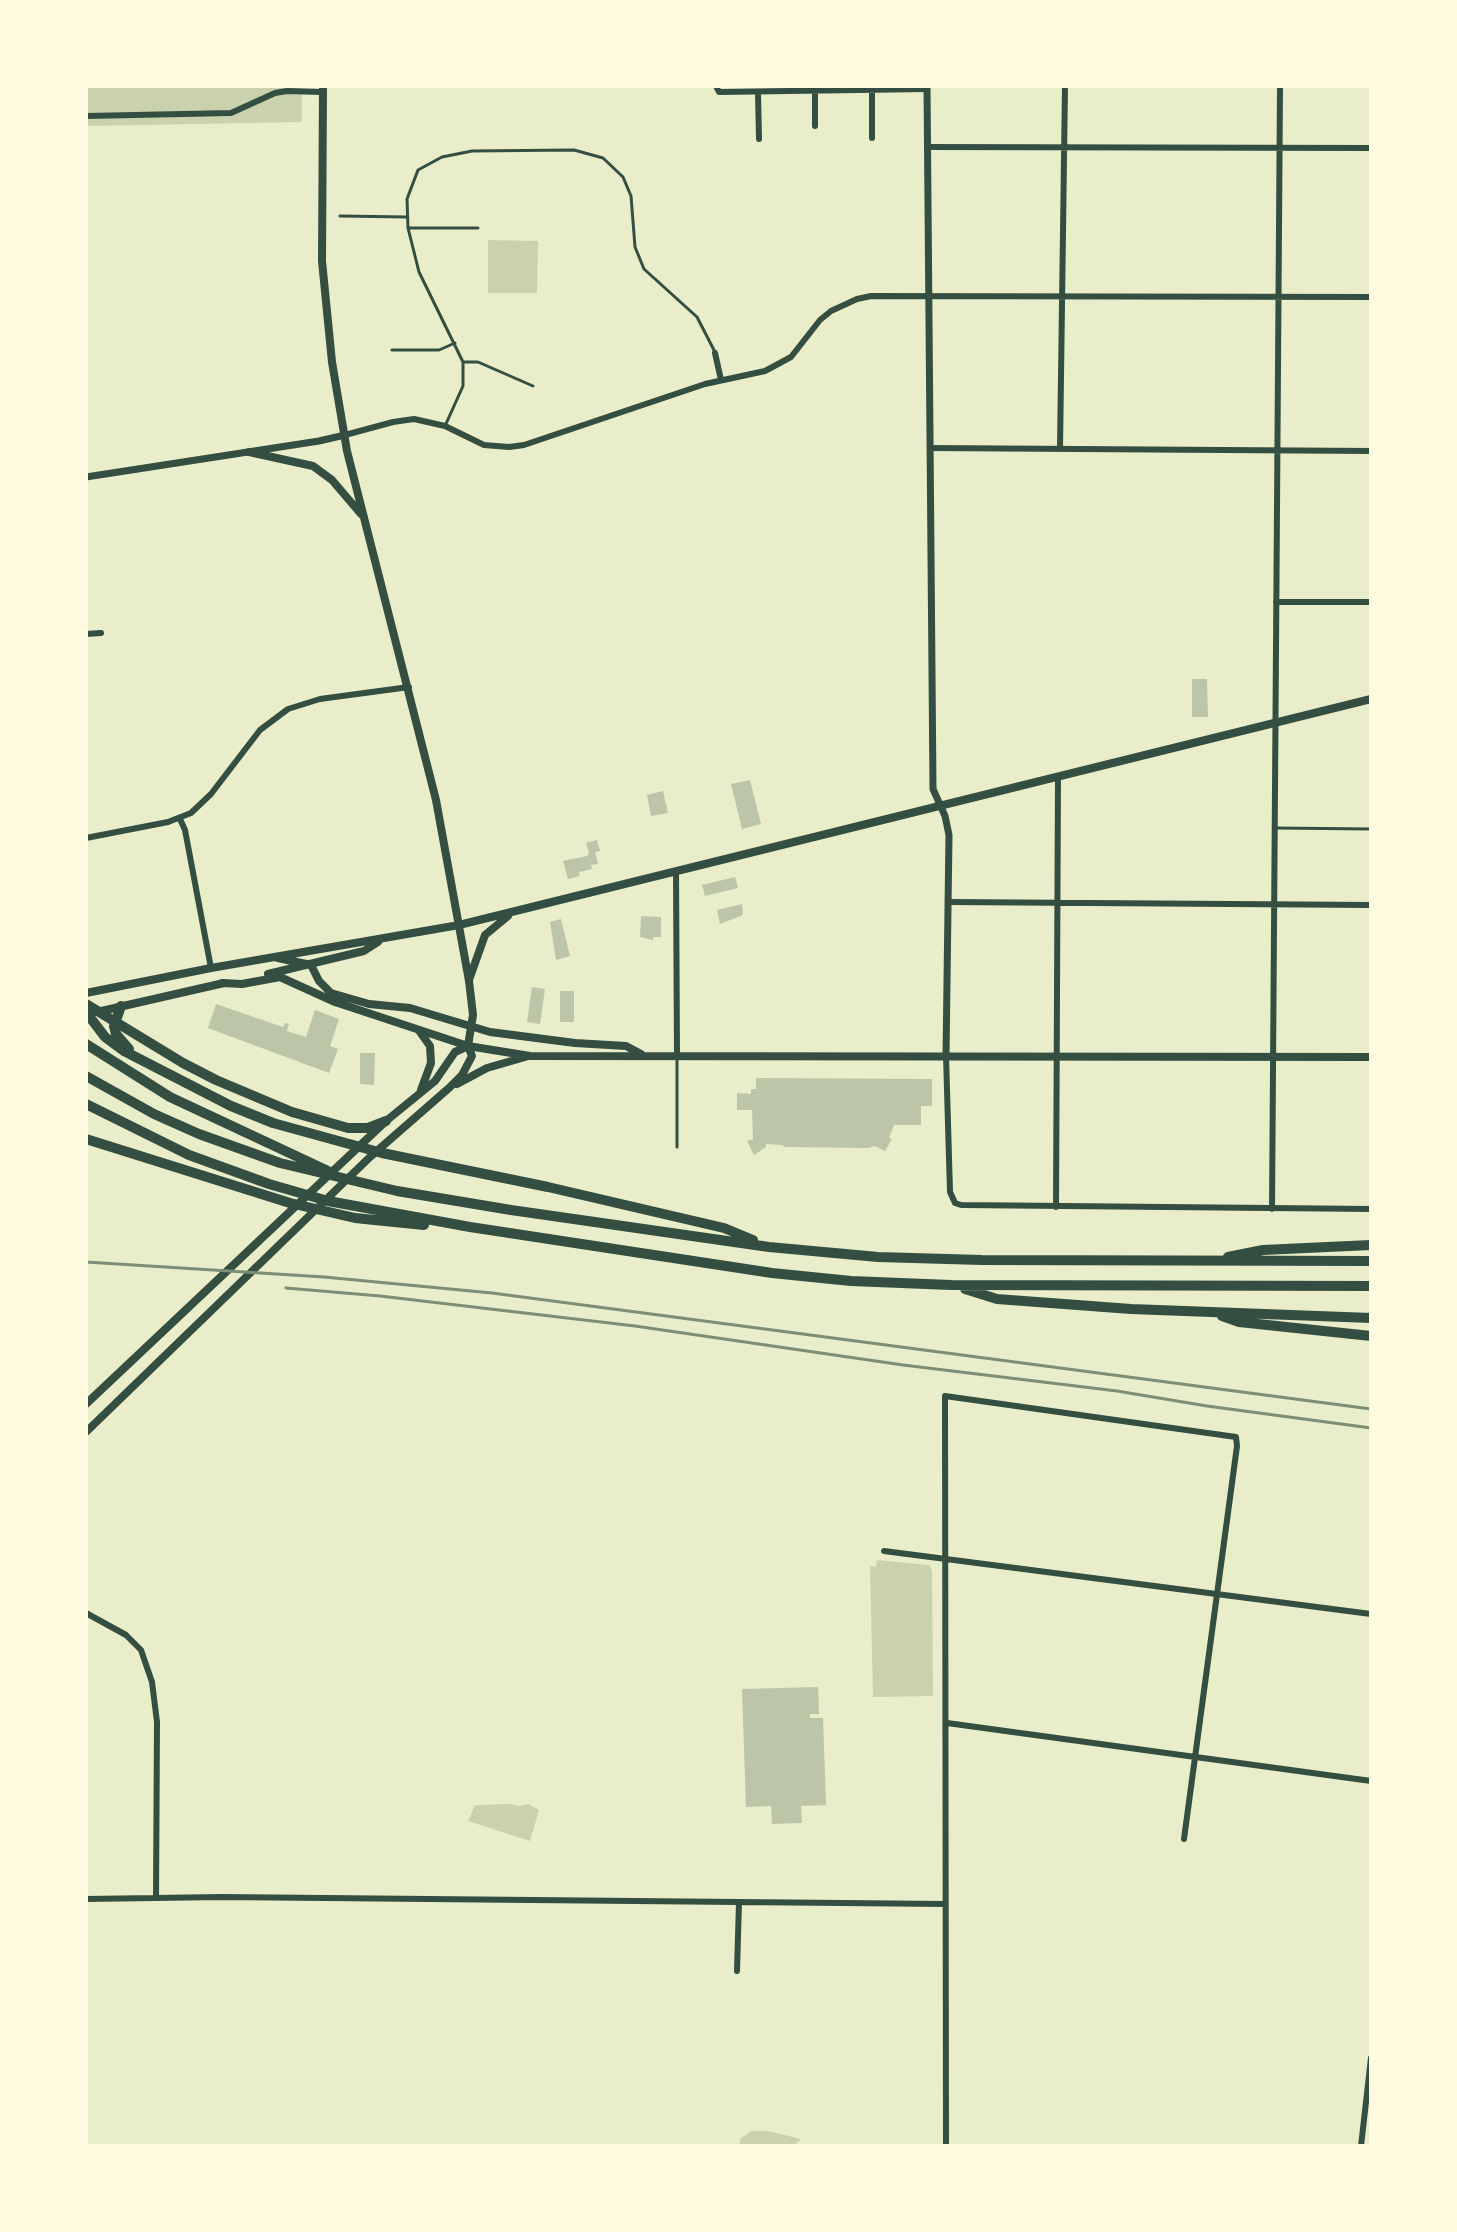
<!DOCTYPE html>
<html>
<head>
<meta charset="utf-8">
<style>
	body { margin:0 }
	#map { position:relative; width:1457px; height:2232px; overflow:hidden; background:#e9edc9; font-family:Raleway,sans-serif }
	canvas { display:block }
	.frame { position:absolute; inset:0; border:88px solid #fefae0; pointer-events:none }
</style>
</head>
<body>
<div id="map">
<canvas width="1457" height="2232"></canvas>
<div class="frame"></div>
</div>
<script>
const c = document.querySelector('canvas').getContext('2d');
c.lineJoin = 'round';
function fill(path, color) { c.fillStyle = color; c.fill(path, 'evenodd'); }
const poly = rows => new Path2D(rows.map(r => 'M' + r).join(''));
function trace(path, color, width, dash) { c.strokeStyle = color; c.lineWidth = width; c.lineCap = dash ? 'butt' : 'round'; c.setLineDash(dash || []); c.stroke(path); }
const green = poly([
	[86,86,302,86,302,122,86,126],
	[488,240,538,241,537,293,488,293],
	[877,1560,929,1565,932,1571,933,1696,873,1697,870,1566,876,1567],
	[509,1804,520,1806,528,1804,539,1810,530,1841,468,1821,475,1805],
	[751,2131,768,2131,801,2139,794,2146,740,2146,740,2139]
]);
const building = poly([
	[1192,679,1207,679,1208,717,1192,717],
	[750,780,761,824,742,829,731,784],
	[663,791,668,813,651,816,647,795],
	[597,840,600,851,595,852,598,864,591,865,592,869,579,872,580,876,568,879,563,861,587,856,589,853,586,843],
	[735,877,738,888,705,896,702,885],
	[742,904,743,915,720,924,717,910],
	[641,916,661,917,661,937,653,937,653,940,640,937],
	[561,919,570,956,556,960,550,922],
	[532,987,545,989,540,1024,527,1022],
	[560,991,574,991,574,1022,560,1022],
	[216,1004,283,1027,285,1023,289,1024,287,1031,306,1037,315,1010,339,1019,330,1046,338,1049,329,1073,208,1028],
	[360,1053,375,1053,374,1085,360,1084],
	[756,1078,932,1079,932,1106,921,1106,921,1125,894,1125,889,1138,892,1139,885,1151,875,1146,868,1148,786,1147,781,1145,766,1144,766,1147,754,1155,747,1141,753,1139,752,1110,737,1110,737,1093,751,1094,751,1089,756,1089],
	[818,1687,819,1714,810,1714,810,1718,823,1718,826,1805,801,1806,802,1823,772,1824,771,1806,746,1807,742,1689]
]);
const service = poly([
	[340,216,407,217],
	[408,228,478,228],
	[392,350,439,350,455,343],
	[463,362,478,362,533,386],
	[445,426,463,386,463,362,419,272,408,228,407,199,418,170,442,157,472,151,574,150,603,158,623,177,631,196,635,247,644,269,697,317,715,352],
	[1275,828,1371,829],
	[677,1147,677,1058]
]);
const minor = poly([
	[716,86,719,92,927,89],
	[815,91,815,126],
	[872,91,872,138],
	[758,92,759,139],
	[86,116,231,113,275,93,287,91,323,92],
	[927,147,1371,148],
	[715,353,721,380],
	[345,435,393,422,414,419,445,426,484,445,509,447,524,445,705,384,765,371,791,357,820,320,831,311,857,299,871,296,1371,297],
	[930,448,1371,451],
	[1060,449,1065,86],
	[1276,602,1371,602],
	[86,634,101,633],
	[180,819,185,830,211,968],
	[86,838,168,822,191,813,211,794,260,730,288,709,320,699,409,687],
	[676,871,677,1055],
	[949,902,1371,905],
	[946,1055,950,1192,955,1203,961,1205,1371,1209],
	[1056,1207,1058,777],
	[1272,1209,1280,86],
	[884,1551,1371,1614],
	[86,1613,126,1635,141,1650,152,1682,157,1722,156,1898],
	[947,1723,1371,1781],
	[86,1899,221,1897,945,1904],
	[737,1971,739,1902],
	[946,2146,945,1396,1236,1437,1237,1446,1184,1839],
	[1361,2146,1371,2058]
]);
const tertiary = poly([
	[927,86,933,789,945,816,949,835,946,1055],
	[86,477,319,441,345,435]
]);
const secondary = poly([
	[249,452,313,466,332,480,361,514],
	[278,958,311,965,319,981,331,993,369,1004,410,1008,490,1032,575,1043,626,1046,641,1054],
	[268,974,364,951,378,942],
	[469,980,485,935,508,916],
	[222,983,242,984,280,977,335,1002,468,1046,530,1056,1371,1057],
	[86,993,211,968,459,925,1371,699],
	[97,1012,224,983],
	[420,1032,430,1046,431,1063,421,1090],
	[457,1084,487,1068,525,1057],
	[86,1404,386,1121,435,1081,455,1052,468,1046],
	[86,1432,370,1157,449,1088,462,1075,472,1056,468,1046,473,1015,469,981,436,800,347,451,332,362,322,261,323,86]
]);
const motorway = poly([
	[86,1004,183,1063,216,1080,292,1112,348,1128,368,1128,386,1121],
	[121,1006,114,1026,116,1034,129,1049],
	[86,1012,105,1037,124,1051,231,1106,273,1123,382,1153,548,1187,724,1228,753,1240],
	[86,1044,170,1097,328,1171],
	[86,1076,154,1114,199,1134,280,1163,397,1191,511,1210,769,1247,878,1257,982,1260,1371,1261],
	[86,1104,189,1155,269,1184,328,1201,470,1227,772,1273,851,1281,951,1285,1371,1286],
	[86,1139,290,1203,355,1218,424,1225],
	[1228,1257,1263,1250,1371,1245],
	[965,1289,997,1299,1131,1309,1371,1318],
	[1222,1316,1239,1322,1371,1336]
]);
const rail = poly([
	[86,1262,324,1277,492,1293,1371,1409],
	[286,1288,380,1296,635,1326,903,1365,1117,1391,1207,1406,1371,1428]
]);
fill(green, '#cad2ad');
fill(building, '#bcc5a7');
trace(service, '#344e41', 3);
trace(minor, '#344e41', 6);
trace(tertiary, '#344e41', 7);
trace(secondary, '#344e41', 8);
trace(motorway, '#344e41', 10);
trace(rail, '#7c8e77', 3);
</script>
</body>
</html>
